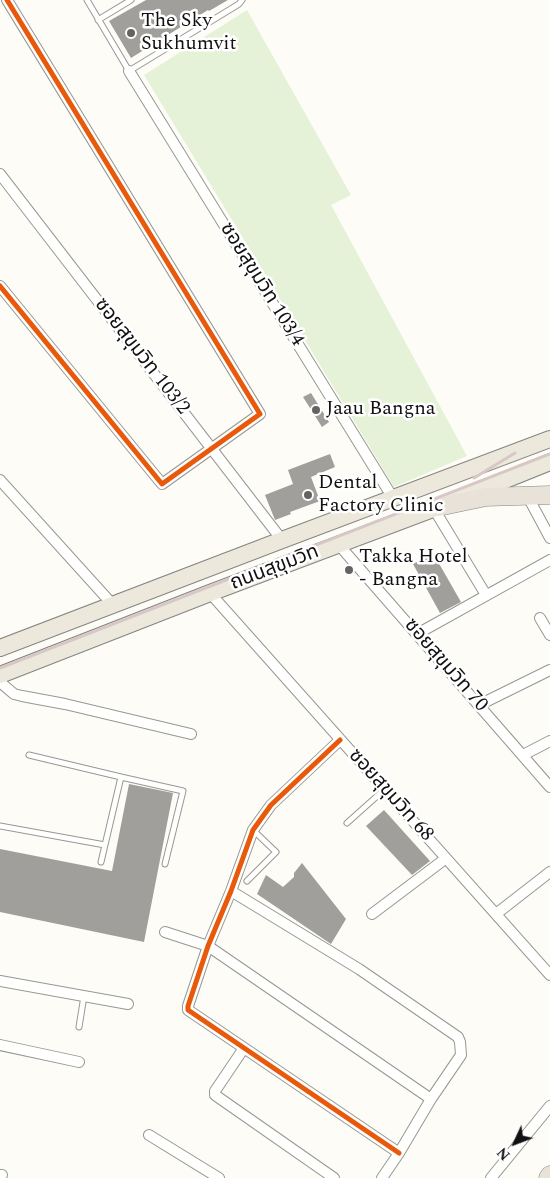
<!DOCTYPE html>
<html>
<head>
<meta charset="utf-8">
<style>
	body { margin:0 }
	#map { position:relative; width:550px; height:1178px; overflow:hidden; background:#fdfcf7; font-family:Spectral,serif }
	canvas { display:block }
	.north { position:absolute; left:490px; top:1118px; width:50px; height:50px; -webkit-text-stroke:4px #fff; paint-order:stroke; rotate:227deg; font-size:14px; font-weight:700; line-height:20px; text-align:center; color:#111 }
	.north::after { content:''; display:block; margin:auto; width:18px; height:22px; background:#111; clip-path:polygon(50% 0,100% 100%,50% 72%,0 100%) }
</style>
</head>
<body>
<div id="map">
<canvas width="550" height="1178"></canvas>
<div class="north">N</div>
</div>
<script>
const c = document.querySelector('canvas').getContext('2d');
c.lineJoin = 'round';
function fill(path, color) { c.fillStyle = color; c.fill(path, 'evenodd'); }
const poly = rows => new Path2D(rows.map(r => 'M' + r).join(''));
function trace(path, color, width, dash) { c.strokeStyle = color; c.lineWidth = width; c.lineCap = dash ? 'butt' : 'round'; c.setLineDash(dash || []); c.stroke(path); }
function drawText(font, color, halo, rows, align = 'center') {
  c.font = font + ' Spectral,"Noto Sans Thai",serif'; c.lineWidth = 5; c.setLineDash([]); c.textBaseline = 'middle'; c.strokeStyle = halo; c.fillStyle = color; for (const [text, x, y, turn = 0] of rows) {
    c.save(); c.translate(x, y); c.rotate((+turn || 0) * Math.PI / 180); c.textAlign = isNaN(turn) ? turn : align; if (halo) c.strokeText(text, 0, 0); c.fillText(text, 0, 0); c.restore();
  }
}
const green = poly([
	[247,10,351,195,331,205,467,456,394,487,144,75]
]);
const building = poly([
	[146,0,228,0,209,11,208,10,131,58,109,21],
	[311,393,329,422,322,427,303,397],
	[330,454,335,467,311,477,320,501,290,512,291,514,275,520,265,495,293,484,288,470],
	[433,553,461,602,440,613,413,564],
	[129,784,173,793,144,942,0,912,0,849,112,871],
	[384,810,430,861,412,875,366,826],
	[302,863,346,919,331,944,257,894,266,875,283,887,294,877,294,873]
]);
const lane = poly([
	[87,0,129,71,239,4,242,0],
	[98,20,131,0],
	[121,777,183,791,165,864],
	[347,823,385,789],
	[0,826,105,845,121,777,29,755],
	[101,862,105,845],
	[247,881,276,852,254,831],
	[79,1027,84,996]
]);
const street = poly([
	[129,71,393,498],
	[0,174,282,540],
	[0,286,162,484,260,414,7,0],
	[0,480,113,605],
	[528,497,550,538],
	[434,509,486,595],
	[339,545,550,787],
	[210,593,550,975],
	[540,618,550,635],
	[417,634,550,560],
	[0,682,14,694,22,696,65,704,191,734],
	[479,705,550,670],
	[340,740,271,805,253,830,231,891,208,946,188,1006,188,1010,399,1153],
	[523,755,550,741],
	[231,891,359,969,458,1037,460,1042,461,1055,431,1099,399,1153,382,1178],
	[372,914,445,859],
	[496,914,550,872],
	[165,932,208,946,431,1099],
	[0,981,128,1004],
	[0,1045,79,1062],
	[244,1048,215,1091,215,1095,334,1178],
	[149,1135,219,1178],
	[0,1175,2,1175],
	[491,1178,550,1106]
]);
const primary = poly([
	[0,648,282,540,550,439],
	[0,675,210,593,438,507,550,462]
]);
const highway = poly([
	[438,507,486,497,550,495],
	[548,1178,550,1175]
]);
const rail = poly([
	[474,478,515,453],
	[0,668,550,454]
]);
const cycleway = poly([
	[0,286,162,484,260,414,7,0],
	[340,740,271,805,253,830,231,891,208,946,188,1006,188,1010,399,1153]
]);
const markers = [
	[131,33,5,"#646362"],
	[316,410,5,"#646362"],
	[308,495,5,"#646362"],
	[349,570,5,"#646362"]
];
const poiNames = [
	["The Sky",141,22],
	["Sukhumvit",141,45],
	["Jaau Bangna",326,410],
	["Dental",318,484],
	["Factory Clinic",318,507],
	["Takka Hotel",359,558],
	["- Bangna",359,581]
];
const streetNames = [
	["ซอยสุขุมวิท 103/4",261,285,58],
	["ซอยสุขุมวิท 103/2",141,357,52],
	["ถนนสุขุมวิท",275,569,-21],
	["ซอยสุขุมวิท 70",445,666,49],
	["ซอยสุขุมวิท 68",390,796,48]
];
fill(green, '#e5f2d8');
fill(building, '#a19f9c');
trace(lane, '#979795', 7);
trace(street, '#979795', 12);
trace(primary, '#858482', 18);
trace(highway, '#858482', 19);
trace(lane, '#fffffe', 5);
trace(street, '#fffffe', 10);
trace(primary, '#ece9dc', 16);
trace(highway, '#e9e2d8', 18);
trace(rail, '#d8c7c7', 3);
trace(cycleway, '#e8590c', 5);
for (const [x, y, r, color] of markers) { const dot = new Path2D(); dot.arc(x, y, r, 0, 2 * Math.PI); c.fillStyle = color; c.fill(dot); trace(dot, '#fff', 2); }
drawText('20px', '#111', '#fff', poiNames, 'left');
drawText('20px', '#111', '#fff', streetNames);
</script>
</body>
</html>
